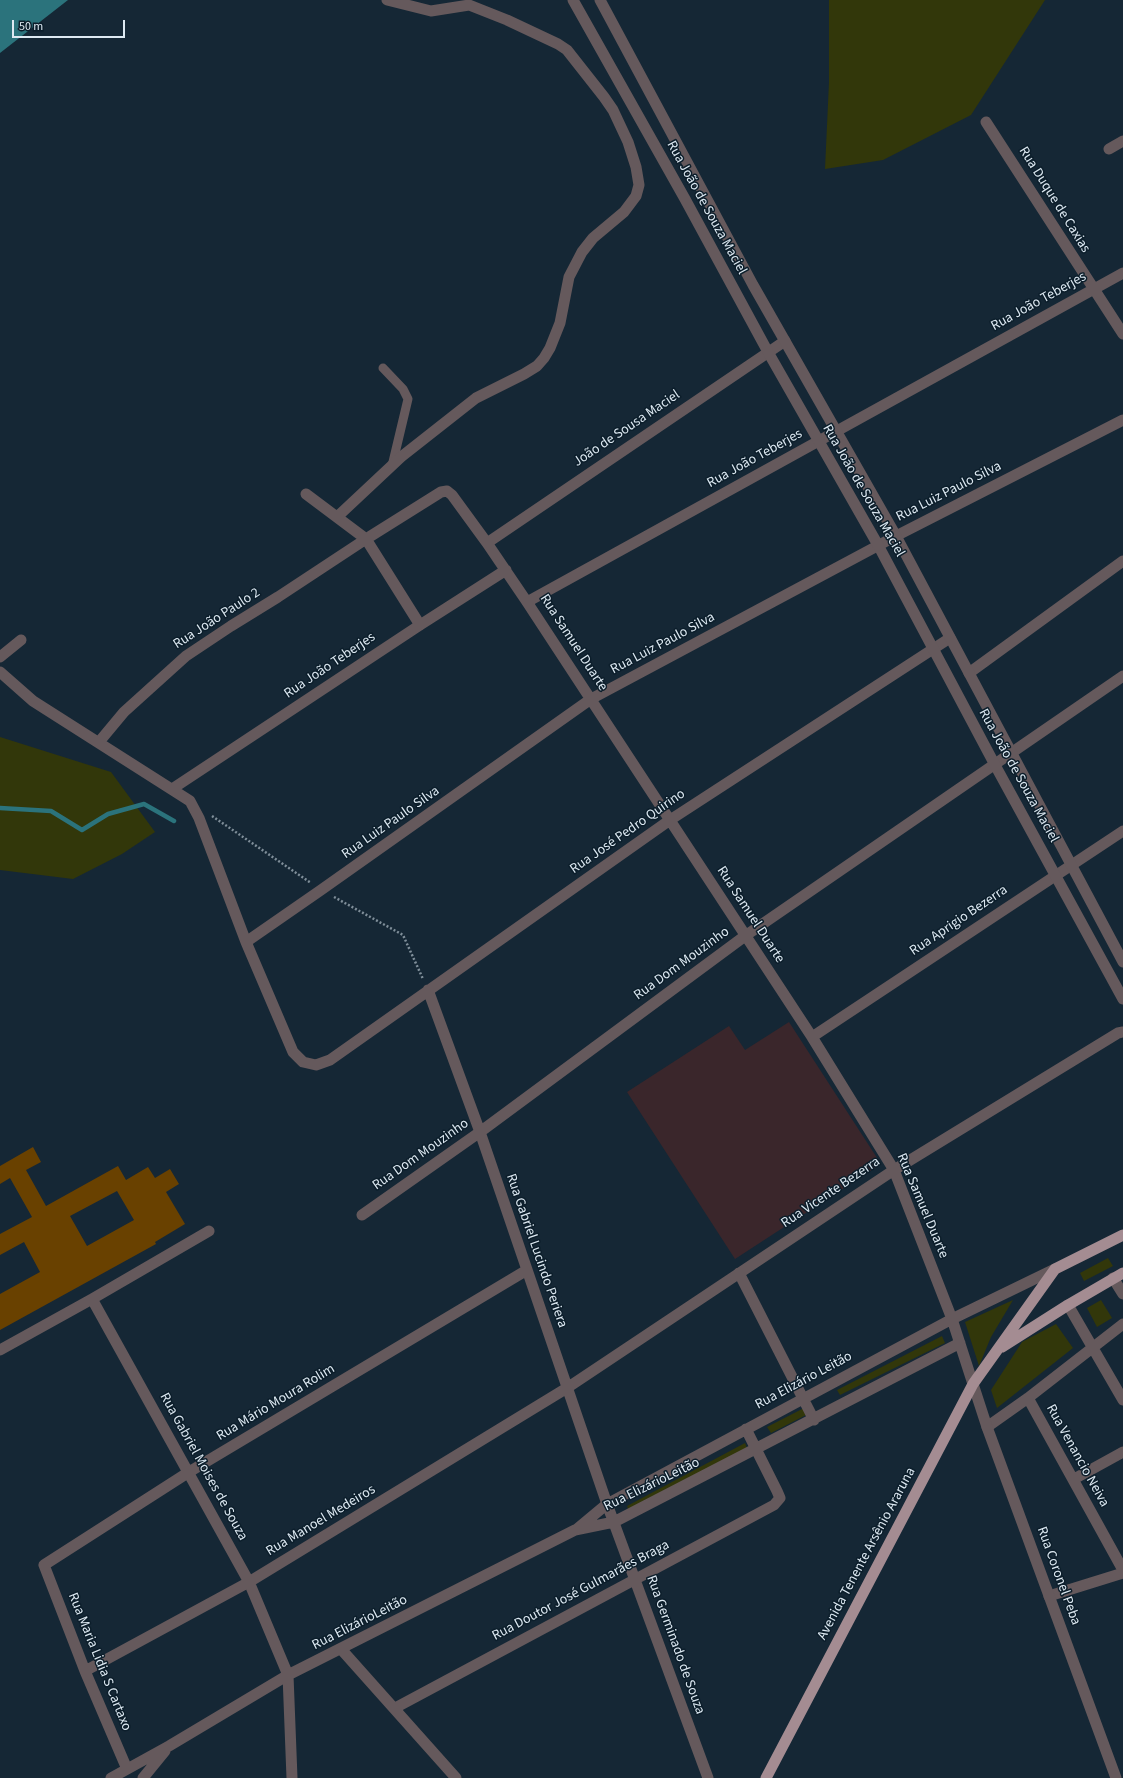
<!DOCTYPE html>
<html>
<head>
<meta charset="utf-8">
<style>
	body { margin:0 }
	#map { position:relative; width:1123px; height:1778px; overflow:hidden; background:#152735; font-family:"Source Sans 3",sans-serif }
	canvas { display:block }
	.scale { position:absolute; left:12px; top:20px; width:113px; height:18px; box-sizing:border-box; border:2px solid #dde9f2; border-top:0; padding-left:5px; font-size:12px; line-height:14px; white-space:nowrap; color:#dde9f2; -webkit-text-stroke:3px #0c1e2b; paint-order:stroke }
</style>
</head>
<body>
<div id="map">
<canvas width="1123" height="1778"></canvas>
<div class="scale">50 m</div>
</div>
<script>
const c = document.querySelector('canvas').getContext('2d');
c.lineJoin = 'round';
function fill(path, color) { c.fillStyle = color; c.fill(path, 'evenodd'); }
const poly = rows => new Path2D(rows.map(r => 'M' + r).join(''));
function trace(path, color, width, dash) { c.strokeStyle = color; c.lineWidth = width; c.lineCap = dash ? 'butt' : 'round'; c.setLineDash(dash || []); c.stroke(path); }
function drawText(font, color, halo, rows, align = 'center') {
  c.font = font + ' "Source Sans 3",sans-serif'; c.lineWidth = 3; c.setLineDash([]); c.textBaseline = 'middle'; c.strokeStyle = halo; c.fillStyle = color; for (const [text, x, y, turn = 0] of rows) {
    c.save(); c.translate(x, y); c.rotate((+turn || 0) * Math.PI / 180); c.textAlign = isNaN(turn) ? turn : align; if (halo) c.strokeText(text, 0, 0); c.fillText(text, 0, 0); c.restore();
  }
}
const education = poly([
	[789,1022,881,1164,735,1259,627,1092,729,1026,745,1050]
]);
const green = poly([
	[829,0,1045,0,971,115,883,160,825,169,829,82],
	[0,737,111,772,155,832,122,854,73,879,0,870],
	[1108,1258,1113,1266,1084,1281,1080,1273],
	[1013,1300,991,1337,979,1366,965,1322],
	[1101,1300,1112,1318,1097,1327,1087,1308],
	[1056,1324,1073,1348,997,1408,991,1390,1022,1342],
	[942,1336,945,1343,840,1395,837,1390],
	[804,1408,808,1414,771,1433,767,1427],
	[745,1443,747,1448,629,1512,627,1506]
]);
const water = poly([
	[0,0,68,0,0,53]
]);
const stream = poly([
	[0,808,51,811,82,830,108,814,144,804,174,821]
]);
const building = poly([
	[33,1147,41,1162,26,1170,46,1206,118,1166,126,1180,148,1167,155,1178,170,1169,179,1184,166,1192,185,1224,155,1242,156,1244,0,1330,0,1294,40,1272,24,1242,0,1255,0,1234,32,1217,10,1178,0,1184,0,1166],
	[117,1191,134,1220,87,1246,70,1216]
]);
const path = poly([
	[212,816,311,883],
	[334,897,403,935,423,979]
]);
const service = poly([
	[383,368,403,389,408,399,392,466]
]);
const minor = poly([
	[986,122,1123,334],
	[1109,149,1123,141],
	[306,494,366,539,420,625],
	[337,517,401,457,476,398,524,374,537,366,544,358,550,348,560,323,569,277,582,252,593,238,624,212,636,196,639,185,636,167,628,142,613,110,604,97,567,50,558,44,507,20,469,5,431,11,387,0],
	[487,543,785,341],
	[527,602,1123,273],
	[0,657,21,640],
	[0,672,33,701,190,801,199,818,246,942,293,1052,303,1062,316,1065,330,1060,670,820,950,638],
	[969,673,1123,561],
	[99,742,124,712,186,656,231,626,278,597,366,539,441,492,447,491,452,495,487,543,527,602,812,1037,894,1170,952,1319,973,1384],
	[172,789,420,625,506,570],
	[246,942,321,890,591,699,896,536,1123,420],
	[428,990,480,1132,607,1504,708,1778],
	[812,1037,1123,831],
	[362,1215,480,1132,745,936,1123,676],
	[739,1273,814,1420],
	[1113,1278,1123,1294],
	[92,1299,249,1582,288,1675,292,1778],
	[1068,1305,1123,1400],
	[0,1350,92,1299,209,1231],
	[1028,1398,1123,1570],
	[987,1427,1028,1398,1123,1324],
	[1074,1479,1123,1452],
	[577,1529,607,1504,952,1319,1055,1269],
	[1049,1596,1123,1573],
	[341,1649,456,1778],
	[85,1671,249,1582,567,1388,894,1170,1118,1033,1123,1032],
	[395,1708,774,1505,780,1498,777,1491,746,1429],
	[127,1769,85,1671,44,1565,189,1472,527,1270],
	[111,1778,169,1746,288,1675,575,1530,614,1522,960,1343],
	[143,1778,165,1751]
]);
const tertiary = poly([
	[573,0,685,199,768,352,878,545,995,765,1123,999],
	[600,0,753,285,896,536,1123,962],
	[973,1384,987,1427,1116,1778]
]);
const primary = poly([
	[1002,1347,1068,1305,1123,1273],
	[766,1778,973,1384,1055,1269,1123,1235]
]);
const streetNames = [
	["Rua Duque de Caxias",1054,200,58],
	["Rua João de Souza Maciel",706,208,61],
	["Rua João Teberjes",1039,302,-29],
	["João de Sousa Maciel",627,429,-34],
	["Rua João Teberjes",755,459,-29],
	["Rua João de Souza Maciel",863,491,60],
	["Rua Luiz Paulo Silva",949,492,-27],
	["Rua João Paulo 2",217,619,-33],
	["Rua Samuel Duarte",573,643,57],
	["Rua Luiz Paulo Silva",663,644,-28],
	["Rua João Teberjes",330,666,-34],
	["Rua João de Souza Maciel",1018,776,61],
	["Rua Luiz Paulo Silva",391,823,-35],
	["Rua José Pedro Quirino",628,832,-35],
	["Rua Samuel Duarte",750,915,57],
	["Rua Aprigio Bezerra",959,921,-34],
	["Rua Dom Mouzinho",682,964,-36],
	["Rua Dom Mouzinho",421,1155,-35],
	["Rua Vicente Bezerra",831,1193,-34],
	["Rua Samuel Duarte",922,1206,67],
	["Rua Gabriel Lucindo Periera",536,1251,71],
	["Rua Elizário Leitão",804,1381,-28],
	["Rua Mário Moura Rolim",276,1403,-31],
	["Rua Venancio Neiva",1077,1456,61],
	["Rua Gabriel Moises de Souza",203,1467,61],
	["Rua ElizárioLeitão",652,1485,-26],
	["Rua Manoel Medeiros",321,1521,-31],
	["Avenida Tenente Arsênio Araruna",867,1554,-62],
	["Rua Coronel Peba",1058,1576,70],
	["Rua Doutor José Gulmarães Braga",581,1591,-28],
	["Rua ElizárioLeitão",360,1623,-27],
	["Rua Germinado de Souza",675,1645,70],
	["Rua Maria Lidia S Cartaxo",99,1662,68]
];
fill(education, '#3a262b');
fill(green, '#32370a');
fill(water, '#2b737c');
trace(stream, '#2b737c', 4.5);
fill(building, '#694100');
trace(path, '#7f8e99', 2.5, [2, 2]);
trace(service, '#65595c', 9);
trace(minor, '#65595c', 11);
trace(tertiary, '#65595c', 11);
trace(primary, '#a48c92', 11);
drawText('14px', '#dde9f2', '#0c1e2b', streetNames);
</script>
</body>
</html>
